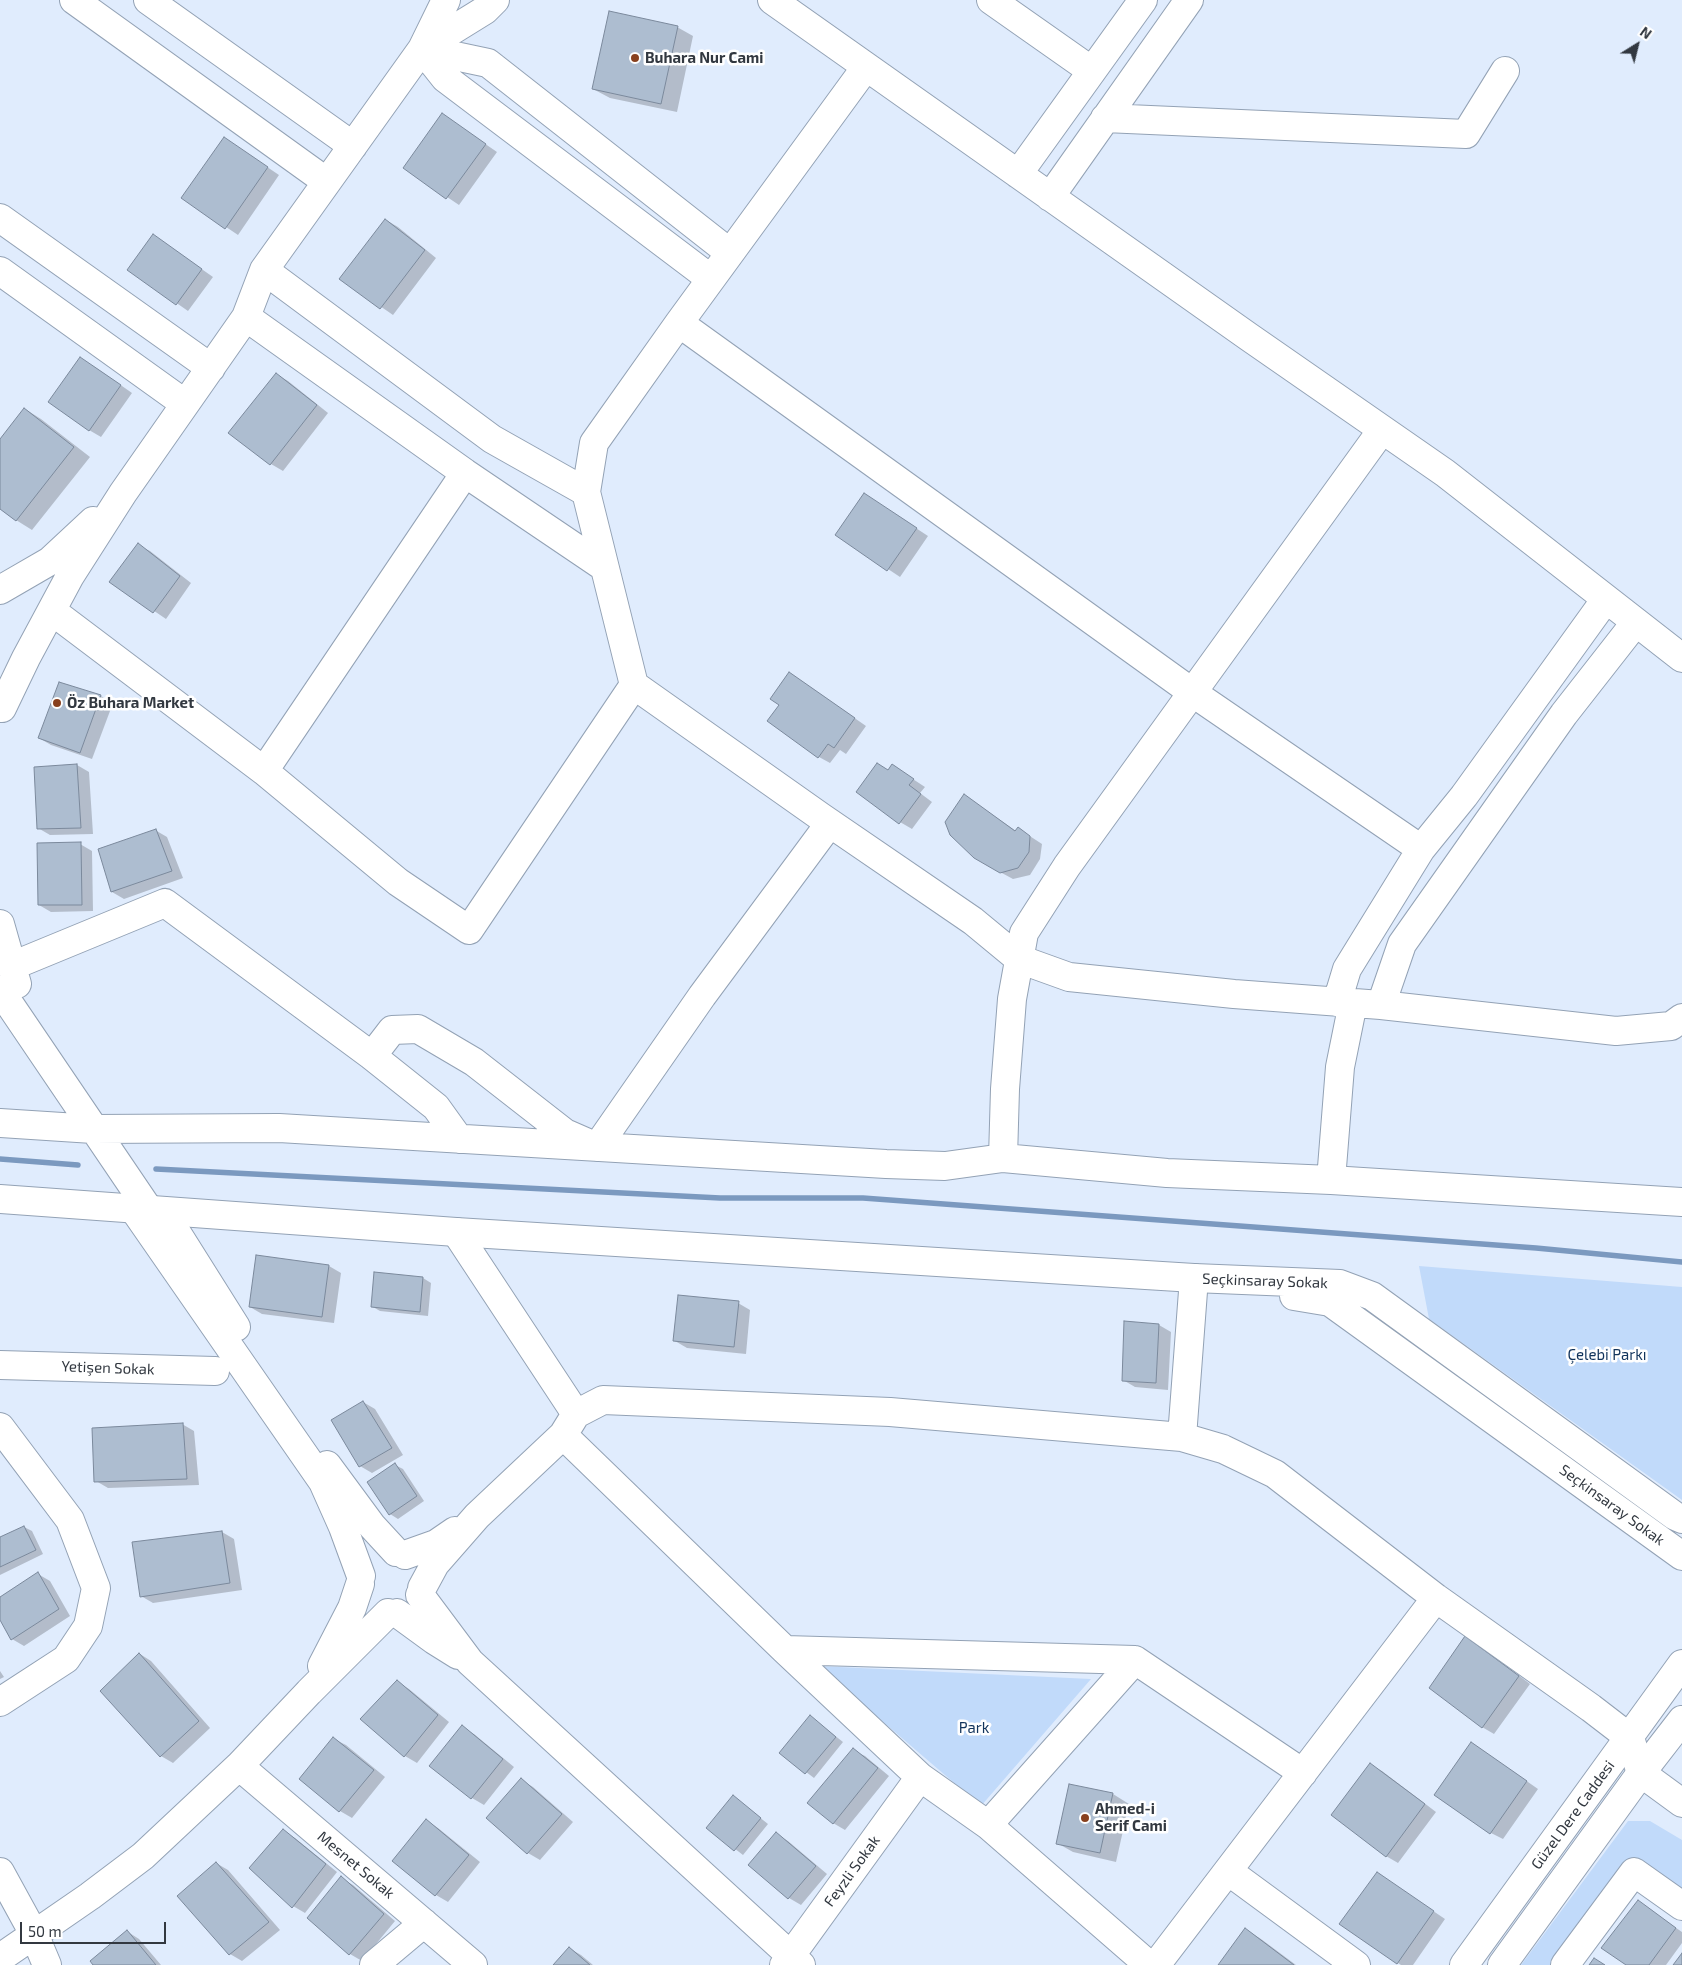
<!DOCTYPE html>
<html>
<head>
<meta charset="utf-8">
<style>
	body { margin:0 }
	#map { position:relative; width:1682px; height:1965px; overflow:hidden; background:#e0ecfd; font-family:"Exo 2",sans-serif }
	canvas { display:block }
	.north { position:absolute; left:1612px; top:20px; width:50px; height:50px; -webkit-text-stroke:4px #fff; paint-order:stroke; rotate:36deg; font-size:14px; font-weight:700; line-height:20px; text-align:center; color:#323840 }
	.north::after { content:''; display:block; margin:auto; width:18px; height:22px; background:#323840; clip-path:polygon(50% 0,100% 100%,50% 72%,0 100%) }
	.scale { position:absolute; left:20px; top:1922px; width:146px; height:22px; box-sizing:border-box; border:2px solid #323840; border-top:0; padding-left:6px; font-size:15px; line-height:18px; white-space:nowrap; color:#323840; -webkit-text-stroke:4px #fff; paint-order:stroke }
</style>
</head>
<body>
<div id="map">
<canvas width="1682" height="1965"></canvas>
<div class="north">N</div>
<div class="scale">50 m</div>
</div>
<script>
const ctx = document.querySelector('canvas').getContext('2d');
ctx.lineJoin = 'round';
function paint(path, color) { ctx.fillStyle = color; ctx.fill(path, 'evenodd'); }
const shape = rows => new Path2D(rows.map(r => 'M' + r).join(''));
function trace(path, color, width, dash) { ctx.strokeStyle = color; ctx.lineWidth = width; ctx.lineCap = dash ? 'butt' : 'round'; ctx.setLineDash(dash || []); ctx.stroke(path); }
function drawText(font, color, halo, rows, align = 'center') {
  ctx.font = font + ' "Exo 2",sans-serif'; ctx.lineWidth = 5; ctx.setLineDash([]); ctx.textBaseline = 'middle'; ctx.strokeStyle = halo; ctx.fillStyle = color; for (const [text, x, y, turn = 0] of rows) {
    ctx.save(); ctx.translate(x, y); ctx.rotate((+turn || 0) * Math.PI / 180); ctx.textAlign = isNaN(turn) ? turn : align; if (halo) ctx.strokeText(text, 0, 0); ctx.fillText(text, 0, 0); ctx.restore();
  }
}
const green = shape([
	[1419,1266,1682,1287,1682,1500,1429,1319],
	[818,1666,1091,1679,981,1806],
	[1628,1821,1650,1821,1682,1840,1682,1893,1636,1861,1560,1965,1521,1965]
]);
const shadow = shape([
	[677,27,693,36,677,112,610,98,593,89],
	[443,115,497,152,459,205,404,168],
	[224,138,279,175,238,235,183,198],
	[386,220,398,227,436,258,393,315,341,279],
	[153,235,213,277,188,311,129,270],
	[92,365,132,393,101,437,89,430],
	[276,374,288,381,328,413,283,471,271,464,230,433],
	[25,409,41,419,90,457,32,530,16,520,0,507,0,441],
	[864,494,928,536,900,577,837,535],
	[138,545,150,551,191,583,166,619,110,581],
	[790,673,866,726,846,754,840,750,830,763,819,757,780,705],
	[59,683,101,696,113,703,92,759,51,745,39,738],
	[77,765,89,772,93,834,50,835,38,828],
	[893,766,925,787,920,793,932,802,912,829,900,822,889,771],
	[964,795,1016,831,1019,829,1042,844,1040,859,1030,875,1013,879,1000,872],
	[155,830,167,837,183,878,124,899,112,892,99,850],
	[80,844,92,851,93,911,51,912,39,905],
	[329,1266,341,1273,334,1323,262,1314,250,1307],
	[376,1274,423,1278,431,1283,428,1316,380,1311,373,1307],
	[738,1303,750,1310,746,1354,687,1348,675,1341],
	[1125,1322,1159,1325,1171,1332,1168,1390,1135,1387,1123,1380],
	[363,1402,375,1409,403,1455,372,1473,360,1466],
	[182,1424,194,1431,199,1485,108,1488,96,1481],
	[395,1465,403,1469,424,1501,398,1519,390,1514],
	[24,1527,32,1531,43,1554,0,1575,0,1539],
	[222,1532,234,1539,242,1590,153,1603,141,1596],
	[38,1574,50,1581,70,1616,24,1646,12,1639,0,1618,0,1599],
	[1466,1637,1478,1644,1530,1684,1494,1734,1482,1727],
	[140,1654,151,1661,210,1728,173,1763,161,1756,102,1691],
	[0,1671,4,1677,0,1679],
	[397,1682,409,1689,449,1722,417,1763,405,1756,361,1719],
	[811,1717,843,1742,814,1778,781,1753],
	[462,1727,474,1734,514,1767,484,1805,472,1798,431,1766],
	[334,1739,346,1745,385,1777,352,1818,340,1811],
	[1472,1743,1538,1789,1503,1839,1491,1833],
	[853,1750,865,1756,889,1776,845,1830,833,1823],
	[1370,1765,1382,1771,1436,1812,1398,1863,1386,1856],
	[521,1780,533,1787,573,1822,540,1860,528,1853],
	[1070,1785,1113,1794,1129,1804,1116,1862,1073,1852,1057,1843],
	[734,1797,768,1824,743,1855,708,1828],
	[427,1821,438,1828,480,1862,448,1902,436,1895],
	[283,1831,295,1838,337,1872,305,1913,293,1906],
	[776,1834,788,1841,827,1874,801,1905,789,1898,750,1865],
	[216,1863,228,1870,280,1930,242,1961,230,1954],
	[1377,1873,1445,1919,1413,1965,1401,1965,1398,1963],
	[341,1878,353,1885,395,1921,362,1961,350,1954,309,1917],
	[1638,1902,1682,1932,1682,1943,1666,1965,1628,1965],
	[1245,1929,1261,1939,1296,1965,1219,1965],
	[128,1932,139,1939,161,1965,95,1965],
	[569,1948,581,1955,593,1965,555,1965]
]);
const stream = shape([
	[0,1159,78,1165],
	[156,1169,720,1198,863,1198,1536,1248,1682,1262]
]);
const building = shape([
	[609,11,678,26,661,104,592,89,609,11],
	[442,113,486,144,446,199,403,168,442,113],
	[224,137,268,167,225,229,181,198,224,137],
	[385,219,425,250,380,309,339,279,385,219],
	[153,234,202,269,176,305,127,270,153,234],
	[80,357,121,385,89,431,48,402,80,357],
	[276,373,317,405,270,465,228,433,276,373],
	[24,408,74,447,16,521,0,509,0,439,24,408],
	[864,493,917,528,887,571,835,535,864,493],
	[138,543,180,576,153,613,109,582,138,543],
	[789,672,855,718,834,748,828,744,818,758,767,721,779,705,770,699,789,672],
	[59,682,101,695,80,753,38,738,59,682],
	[877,763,888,770,892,764,914,779,909,785,921,794,899,824,856,792,877,763],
	[77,764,81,828,37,829,34,767,77,764],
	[964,794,1015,831,1018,827,1030,836,1029,852,1018,868,1000,873,974,858,950,835,945,822,964,794],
	[156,829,172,871,111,892,98,849,156,829],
	[81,842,82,905,38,905,37,843,81,842],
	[256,1255,329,1265,322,1317,249,1307,256,1255],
	[374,1272,423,1277,420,1312,371,1307,374,1272],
	[678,1295,739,1301,734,1347,673,1341,678,1295],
	[1124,1321,1159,1324,1156,1383,1122,1381,1124,1321],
	[363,1401,392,1448,359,1467,331,1420,363,1401],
	[183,1423,187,1479,94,1482,92,1428,183,1423],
	[395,1463,417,1496,389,1515,367,1482,395,1463],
	[24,1526,36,1550,0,1567,0,1537,24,1526],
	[222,1531,230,1583,140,1597,132,1542,222,1531],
	[38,1572,59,1609,11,1640,0,1620,0,1597,38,1572],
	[1465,1636,1519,1676,1482,1728,1429,1688,1465,1636],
	[139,1653,199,1721,160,1757,100,1691,139,1653],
	[397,1680,438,1715,404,1757,360,1719,397,1680],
	[810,1715,836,1737,805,1774,779,1753,810,1715],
	[462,1725,503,1759,471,1799,429,1766,462,1725],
	[333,1737,374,1770,339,1812,299,1779,333,1737],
	[1471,1742,1527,1781,1490,1834,1434,1795,1471,1742],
	[853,1748,878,1768,833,1824,807,1803,853,1748],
	[1370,1763,1425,1804,1386,1857,1331,1815,1370,1763],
	[521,1778,562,1814,527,1854,486,1818,521,1778],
	[1069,1784,1113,1793,1100,1853,1056,1844,1069,1784],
	[733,1795,761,1818,734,1851,706,1828,733,1795],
	[426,1819,469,1855,435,1896,392,1861,426,1819],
	[283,1829,326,1864,292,1908,249,1868,283,1829],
	[776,1832,816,1866,788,1899,748,1865,776,1832],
	[216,1862,269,1922,229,1955,177,1896,216,1862],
	[1377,1872,1434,1911,1397,1964,1339,1924,1377,1872],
	[341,1876,384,1914,349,1955,307,1918,341,1876],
	[1638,1900,1676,1928,1649,1965,1626,1965,1601,1948,1638,1900],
	[1245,1928,1294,1965,1218,1965,1245,1928],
	[127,1930,156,1965,93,1965,90,1961,127,1930],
	[569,1947,590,1965,553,1965,569,1947],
	[1682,1953,1682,1965,1673,1965,1682,1953],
	[1594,1958,1605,1965,1589,1965,1594,1958]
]);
const minor = shape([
	[74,0,327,182],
	[148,0,353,146],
	[772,0,1249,337,1445,473,1682,658],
	[991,0,1092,71],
	[422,49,488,63,730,253],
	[422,49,445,78,711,279],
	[422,49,485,10,495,0],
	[866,67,679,323,594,443,586,492,634,685,821,817,973,921,1019,959,1069,977,1234,994,1381,1005,1616,1031,1671,1026,1682,1018],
	[1105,118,1466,134,1505,71],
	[1018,174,1143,0],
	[1050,197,1189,0],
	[0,218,211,368],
	[264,270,492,439,586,492],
	[0,271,184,403],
	[246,317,465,473,604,567],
	[679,323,1196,695,1421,849],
	[0,590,50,561,93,521],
	[52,611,264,771,398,882,469,930,634,685],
	[2,708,26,658,70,576,123,493,246,317,264,270,422,49,446,0],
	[264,771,465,473],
	[0,924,17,984],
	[12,966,165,903,372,1056,436,1107,459,1139],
	[0,990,149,1210],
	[1337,1002,1347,969,1421,849,1464,796,1606,599],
	[1381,1005,1402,944,1564,714,1636,622],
	[372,1056,392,1030,418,1029,474,1062,565,1133,597,1147,702,996,830,823],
	[0,1123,93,1129,279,1128,886,1164,945,1166,1003,1158,1167,1173,1331,1180,1682,1202],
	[1003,1158,1005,1089,1012,999,1024,933,1067,866,1382,430],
	[1331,1180,1340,1067,1353,1003],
	[133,1208,323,1482,343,1527,361,1576],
	[163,1211,236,1327],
	[456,1232,576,1414],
	[0,1365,215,1371],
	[0,1427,70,1520,96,1588,88,1626,66,1659,0,1702],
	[563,1435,785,1650,920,1777,988,1825,1149,1965],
	[1182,1437,1194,1278],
	[327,1465,372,1526,396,1552],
	[405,1555,436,1544,455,1531],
	[422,1588,435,1564,477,1516,563,1435,576,1414,603,1400,890,1412,1182,1437,1223,1449,1275,1474,1436,1598,1591,1708,1630,1738,1641,1773,1682,1803],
	[420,1595,470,1662,801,1965],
	[397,1613,434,1640,458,1655],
	[785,1650,1135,1660,1303,1773],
	[322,1666,352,1608,360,1584],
	[239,1766,473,1965],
	[988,1825,1135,1660],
	[1228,1871,1356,1965],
	[0,1872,34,1934,47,1965],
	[0,1958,90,1896,143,1856,239,1766,309,1692,388,1613],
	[374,1965,424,1923],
	[784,1965,920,1777],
	[1156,1965,1436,1598],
	[1565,1965,1634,1872,1682,1906]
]);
const major = shape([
	[0,1199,456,1232,1194,1278,1340,1284,1372,1296,1675,1516,1682,1519],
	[1294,1296,1330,1302,1682,1556],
	[1464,1965,1682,1664],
	[1502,1965,1641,1773,1682,1720]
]);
const markers = [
	[635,58,5,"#88401e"],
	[57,703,5,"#88401e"],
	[1085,1818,5,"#88401e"]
];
const poiNames = [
	["Buhara Nur Cami",645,58],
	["Öz Buhara Market",67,703],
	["Ahmed-i",1095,1809],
	["Serif Cami",1095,1826]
];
const streetNames = [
	["Seçkinsaray Sokak",1265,1281,2],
	["Yetişen Sokak",108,1368,2],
	["Seçkinsaray Sokak",1612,1505,36],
	["Güzel Dere Caddesi",1573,1815,-54],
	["Mesnet Sokak",356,1865,40],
	["Feyzli Sokak",852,1871,-54]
];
const parkNames = [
	["Çelebi Parkı",1607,1355],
	["Park",974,1728]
];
paint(green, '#c1dafa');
paint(shadow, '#0003');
trace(stream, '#7b99bf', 5.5);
paint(building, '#adbdd0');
trace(building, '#7b899c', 1);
trace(minor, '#93a2b5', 30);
trace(major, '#93a2b5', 30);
trace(minor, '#fff', 28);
trace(major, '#fff', 28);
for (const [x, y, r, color] of markers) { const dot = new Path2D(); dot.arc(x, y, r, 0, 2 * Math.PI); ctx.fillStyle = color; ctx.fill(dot); trace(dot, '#fff', 2); }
drawText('bold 15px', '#323840', '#fff', poiNames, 'left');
drawText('15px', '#323840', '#fff', streetNames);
drawText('15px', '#12345c', '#fff', parkNames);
</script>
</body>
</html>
